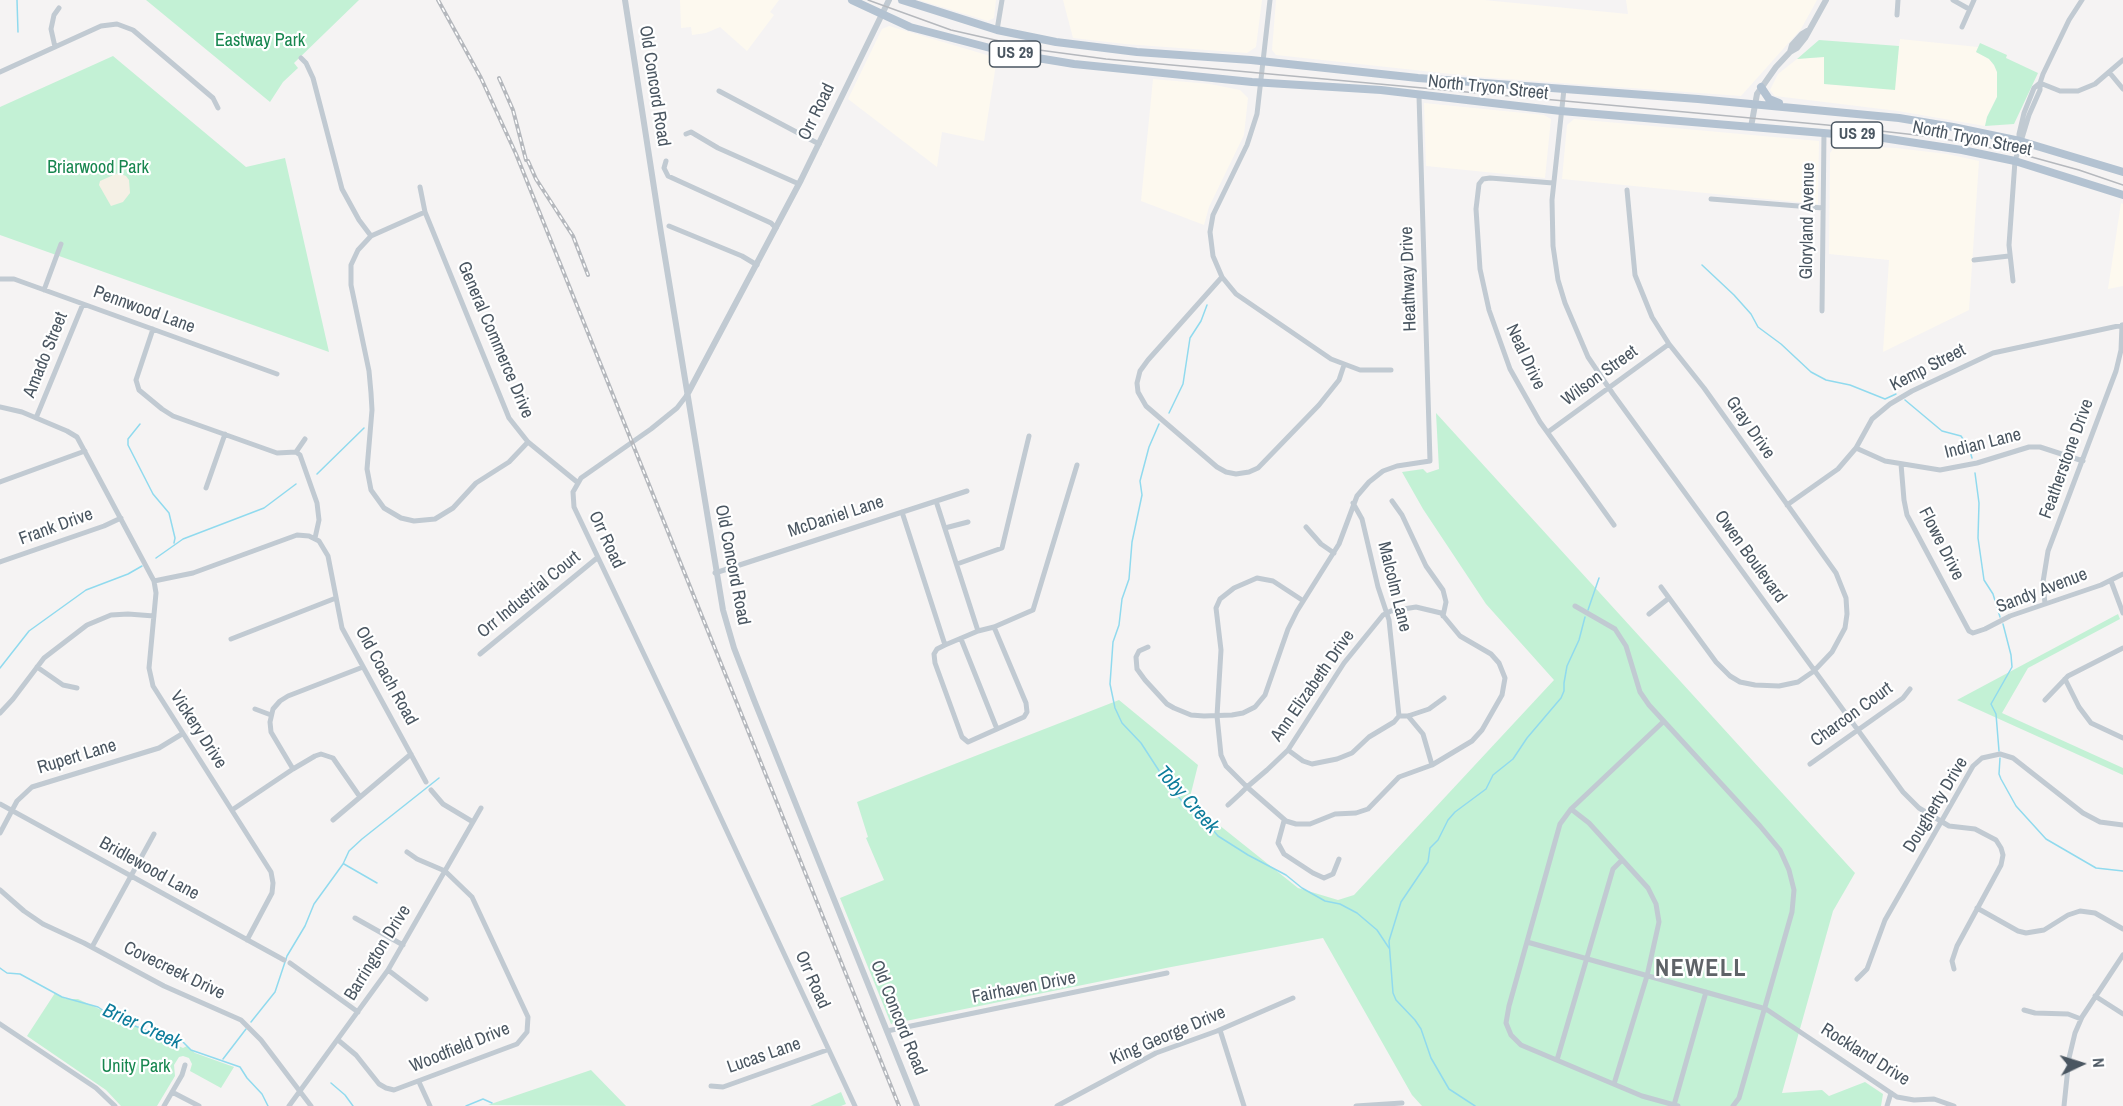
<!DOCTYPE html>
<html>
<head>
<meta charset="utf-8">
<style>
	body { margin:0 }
	#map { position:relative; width:2123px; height:1106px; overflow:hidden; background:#f5f3f3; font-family:"Archivo Narrow",sans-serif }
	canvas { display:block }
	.north { position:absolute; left:2051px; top:1034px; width:60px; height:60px; -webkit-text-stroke:4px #fff; paint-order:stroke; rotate:86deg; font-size:16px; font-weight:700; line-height:24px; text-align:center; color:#4a5661 }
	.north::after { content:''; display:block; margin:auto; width:21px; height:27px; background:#4a5661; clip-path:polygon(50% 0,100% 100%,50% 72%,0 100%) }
</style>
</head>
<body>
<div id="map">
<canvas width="2123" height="1106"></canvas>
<div class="north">N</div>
</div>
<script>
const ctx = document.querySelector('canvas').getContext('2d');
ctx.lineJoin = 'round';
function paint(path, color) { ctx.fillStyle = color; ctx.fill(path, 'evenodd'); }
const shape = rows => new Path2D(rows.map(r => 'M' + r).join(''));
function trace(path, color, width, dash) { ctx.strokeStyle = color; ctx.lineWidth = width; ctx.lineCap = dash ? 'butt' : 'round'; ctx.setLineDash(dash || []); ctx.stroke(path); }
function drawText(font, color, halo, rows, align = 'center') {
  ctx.font = font + ' "Archivo Narrow",sans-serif'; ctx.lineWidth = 4.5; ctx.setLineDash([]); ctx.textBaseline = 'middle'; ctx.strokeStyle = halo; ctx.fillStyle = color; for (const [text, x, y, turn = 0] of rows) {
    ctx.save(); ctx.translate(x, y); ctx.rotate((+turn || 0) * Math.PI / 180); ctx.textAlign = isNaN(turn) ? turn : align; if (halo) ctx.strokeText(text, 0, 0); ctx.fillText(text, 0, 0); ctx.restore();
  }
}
const commercial = shape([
	[680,0,779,0,770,12,774,15,747,51,720,27,706,33,692,35,691,27,681,28],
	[919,0,996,0,994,18,988,21],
	[1063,0,1262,0,1256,47,1247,53,1125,44,1073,38],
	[1276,0,1484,0,1628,14,1626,0,1817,0,1801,29,1741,96,1479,77,1276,55,1272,50],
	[889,26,997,58,984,141,942,132,937,167,848,99,882,29],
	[1900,39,1978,47,1976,52,1989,59,1994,65,1997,72,1997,97,1987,117,1985,126,1898,111,1775,96,1770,90,1778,74,1797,59,1824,57,1824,84,1894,89],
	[1153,79,1210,84,1240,90,1248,98,1244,135,1209,207,1204,225,1141,201],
	[1424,103,1544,115,1551,119,1545,178,1426,166],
	[1574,119,1819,141,1818,204,1562,179,1567,125],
	[1836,145,1896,148,1947,154,1979,161,1969,310,1883,352,1889,260,1829,254,1830,153],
	[2121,203,2123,204,2123,286,2108,289]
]);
const green = shape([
	[146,0,359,0,294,63,298,68,283,82,270,102],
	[1819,40,1899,46,1895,90,1824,84,1824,57,1797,59],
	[1980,43,2007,55,2006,58,2038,73,2014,124,1985,126,1987,117,1997,97,1997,72,1994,65,1989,59,1976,52],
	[113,56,246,167,285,158,329,352,0,235,0,107],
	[1436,413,1855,873,1833,911,1782,1093,1822,1090,1829,1096,1865,1082,1883,1094,1881,1106,1422,1106,1412,1095,1323,938,1166,968,891,1024,840,898,884,880,866,838,868,837,857,802,1119,700,1198,765,1189,801,1298,888,1338,900,1354,895,1554,680,1486,604,1423,509,1402,472,1423,469,1427,473,1439,469],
	[2118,614,2120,619,2028,668,2002,713,2123,768,2123,775,1957,700],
	[55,993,66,999,78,999,144,1030,161,1034,165,1040,183,1048,187,1046,195,1053,234,1067,221,1088,190,1071,192,1064,189,1058,183,1056,179,1057,174,1065,175,1076,157,1106,121,1106,106,1090,27,1036],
	[591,1070,626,1106,488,1105],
	[841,1092,846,1104,841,1106,810,1106]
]);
const sand = shape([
	[118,173,126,176,129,180,130,193,123,202,111,206,99,185,100,181]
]);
const stream = shape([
	[17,0,18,32],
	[1702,265,1734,295,1751,314,1758,327,1781,344,1811,372,1826,380,1850,385,1885,399,1896,394],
	[1905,400,1942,431,1961,436,1969,448,1972,458],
	[1169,413,1183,384,1190,338,1201,321,1207,305],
	[140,424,128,439,128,445,153,494,169,513,175,538,174,543],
	[1159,424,1149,447,1140,481,1142,495,1132,542,1129,579,1122,599,1119,625,1113,642,1110,684,1115,708,1122,723,1141,743,1167,783,1186,806,1202,817,1218,836,1248,855,1286,875,1302,888,1325,901,1340,904,1357,913,1377,930,1389,948],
	[1975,473,1979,503,1978,538,1984,580,1993,594,2000,617],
	[317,474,364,428],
	[156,558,183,539,264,508,296,484],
	[1588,610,1599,578],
	[0,668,29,631,86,590,128,574,142,566],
	[1999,751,1996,714,1991,704,2012,667,2011,655,2003,624],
	[2000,758,1999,774,2001,779,2016,806,2046,839,2096,868,2123,871],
	[344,864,377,883],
	[0,968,7,973,20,974,62,997,98,1007,116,1019,173,1040,180,1039,191,1050,240,1067,247,1078,262,1094,268,1106],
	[251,1022,275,992,287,956,305,926,314,904,343,864,349,851,362,839,439,778],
	[223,1059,246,1029],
	[331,1083,345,1095,353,1106],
	[466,1106,483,1099,492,1103],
	[1475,1106,1449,1089,1431,1058,1421,1029,1415,1020,1396,1000,1393,993,1389,941,1401,902,1428,862,1430,848,1438,840,1448,820,1455,812,1486,789,1493,775,1513,759,1527,738,1561,698,1564,691,1564,683,1567,666,1579,640,1585,617]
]);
const minor = shape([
	[1270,0,1257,114,1247,145,1213,215,1210,232,1213,256,1222,277,1236,294,1331,359,1360,370,1391,370],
	[1953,0,1969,9],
	[1897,15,1898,0],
	[1962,27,1974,0],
	[997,30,1002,0],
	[55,47,51,29,54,15,59,8],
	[301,58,306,63,313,78,342,189,359,220,371,236],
	[0,72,101,26,117,24,133,30,213,98,218,108],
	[2109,72,2123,89],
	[2040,83,2060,91,2078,91,2095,84,2123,60],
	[1564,89,1552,200,1553,246,1558,280,1565,303,1588,357,1613,394,1903,792,1919,808,1949,826,1975,829,1996,840,2001,848,2003,855,2001,865,1957,946,1952,961,1954,969],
	[719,91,819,144],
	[686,134,691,132,718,148,799,184],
	[2019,140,2019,134,2024,113,2034,88,2040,83],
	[666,161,664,168,668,176,771,223,776,228],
	[1553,183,1490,178,1483,179,1479,184,1476,209,1480,269,1489,310,1510,369,1540,422,1614,525],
	[420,187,425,212,509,418,528,442,577,482],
	[1627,190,1635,275,1652,317,1669,344,1704,388,1836,573,1846,598,1847,614,1845,628,1832,652,1814,671,1798,682,1779,686,1755,685,1740,682,1730,676,1716,662,1661,587],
	[1711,199,1823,208],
	[425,212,371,236,358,250,351,265,351,285,369,371,371,393,372,410,367,469,371,490,384,508,401,518,414,521,435,519,453,508,476,483,509,462,528,442],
	[669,226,742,256,757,265],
	[1974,260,2009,256],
	[1222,277,1148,360,1140,371,1137,383,1138,392,1146,406,1217,467,1226,472,1236,474,1249,472,1258,468,1319,405,1339,380,1344,365],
	[0,279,14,279,277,374],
	[2013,281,2009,245,2015,161,2029,115,2040,90,2040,83,2043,74,2069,20,2082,0],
	[44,290,61,244],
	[1822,311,1824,132],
	[153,329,136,380,139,390,162,409,173,416,277,453,296,452,305,439],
	[687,395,677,408,651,429,581,478,573,492,574,507,670,709,855,1106],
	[0,407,22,412,67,431,77,437,154,581,156,593,149,668,153,686,271,872,273,883,272,893,247,940],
	[36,418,83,304],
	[1548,432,1669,344],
	[1856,448,1885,461,1940,470,1977,463,2029,447,2040,447,2083,461],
	[296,452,300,455,317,503,319,520,315,538],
	[1901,464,1904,500,1907,515,1969,631,1973,633,1985,629,2010,616,2101,585,2123,574],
	[0,482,85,451],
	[206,488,225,434],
	[936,501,978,631],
	[1392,501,1402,515,1426,566,1443,590,1446,602,1443,616],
	[1353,503,1362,519,1378,587,1389,620,1399,716],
	[1787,505,1838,469,1856,448,1872,419,1890,404,1912,391,1993,353,2123,325],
	[902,512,945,645],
	[1306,527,1321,544,1334,553],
	[945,528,968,522],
	[0,562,104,526,121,518],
	[957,564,1002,548,1029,436],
	[715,573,967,491],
	[154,581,193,573,297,535,309,536,319,541,328,556,342,628,426,782],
	[2111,581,2123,613],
	[2045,604,2043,582,2048,551,2116,371,2121,350,2122,325],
	[1575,606,1615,629,1626,646,1640,692,1649,705,1760,826,1780,850,1789,870,1794,890,1792,912,1739,1098,1733,1106],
	[1649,614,1669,598],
	[994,627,1026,703,1027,712,1024,717,968,742,962,737,935,663,934,654,937,649,945,645,978,631,994,627,1033,610,1077,465],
	[231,639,336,598],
	[961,639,997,729],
	[1148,647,1139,651,1136,657,1137,669,1145,680,1167,704,1174,708,1191,715,1204,716,1232,715,1243,713,1255,707,1265,695,1288,629,1297,611,1339,544,1357,496,1369,482,1383,471,1397,466,1430,461,1419,96],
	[480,654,597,558],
	[37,667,63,685,77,688],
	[2065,679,2079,707,2091,723,2123,738],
	[2045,700,2068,676,2123,648],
	[255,709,271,715],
	[0,713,13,699,44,658,87,625,111,615,128,614,154,616],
	[1399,716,1408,716,1429,709,1444,698],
	[1408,716,1423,734,1432,765],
	[1663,722,1571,809,1560,824,1509,1006,1506,1023,1511,1035,1521,1045,1642,1096,1678,1106],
	[1288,750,1303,761,1312,764,1337,759,1352,753,1369,737,1394,722,1399,716],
	[1810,764,1903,698,1910,689],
	[293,769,271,732,270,722,273,709,280,701,288,696,363,667],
	[431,790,443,804,473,822],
	[0,804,284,960],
	[1228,805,1240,794,1247,787,1267,770,1288,750,1344,663,1383,615,1391,611,1416,607,1441,613,1460,636,1491,654,1499,663,1505,678,1502,695,1482,730,1472,741,1432,765,1399,777,1368,809,1356,813,1335,814,1310,824,1296,824,1286,821,1247,787,1226,766,1221,755,1217,716,1221,650,1216,608,1220,599,1234,588,1257,578,1273,581,1302,600],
	[1571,809,1589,823,1648,888,1656,904,1659,922,1647,976,1614,1084],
	[232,810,293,769,315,756,321,754,333,758,360,797],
	[333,820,411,754],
	[1284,821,1278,843,1284,854,1313,873,1324,878,1333,874,1339,859],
	[0,833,17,801,32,787,159,748,182,734],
	[0,890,24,911,43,924,84,943,164,986,241,1020,261,1040,311,1106],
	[1977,908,2018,931,2026,933,2044,930,2068,915,2080,911,2095,913,2123,929],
	[355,918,403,945],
	[1527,942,1766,1009,1897,1097,1914,1100,1934,1099,1954,1106],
	[92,947,154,834],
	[290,963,358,1012],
	[388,970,426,999],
	[1857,979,1867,969,1885,920,1973,766,1982,758,2000,754,2013,758,2083,813,2100,822,2123,825],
	[2095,996,2123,1014],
	[2024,1010,2035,1013,2068,1014,2081,1019],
	[0,1024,96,1088,115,1106],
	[1220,1030,1244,1106],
	[887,1031,1167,973],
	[338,1040,356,1055,379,1084,386,1088,394,1090,517,1044,527,1032,528,1017,472,897,445,871,417,859,407,852],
	[1557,1060,1613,869,1622,860],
	[419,1082,430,1106],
	[711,1086,723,1087,827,1050],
	[172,1092,199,1106],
	[1674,1105,1706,992],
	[164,1106,182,1075,185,1065],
	[289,1106,388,970,481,808],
	[1057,1106,1156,1053,1217,1031,1293,998],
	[1356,1106,1402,1103],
	[1887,1106,1891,1093],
	[2064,1106,2069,1058,2075,1033,2082,1017,2123,955]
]);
const tertiary = shape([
	[625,0,661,233,723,610,734,648,754,700,917,1106],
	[1807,31,1802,34,1792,45,1790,52,1797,48,1805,38,1826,0],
	[1751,127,1757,94,1776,67,1790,52],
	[687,395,801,180,889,0]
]);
const primary = shape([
	[852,0,910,27,1013,54,1074,64,1252,82,1381,90,1561,111,1883,138,1962,150,2015,161,2123,195],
	[902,0,997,30,1056,42,1137,52,1251,60,1418,78,1698,99,1899,118,1953,127,2020,141,2123,172],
	[1761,87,1769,99,1779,103]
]);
const tram = shape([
	[868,0,951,30,1039,50,1106,59,1827,125,1934,137,2017,153,2079,170,2123,185]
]);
const rail = shape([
	[438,0,481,78,516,154,899,1106],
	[499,78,513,110,526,160],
	[528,161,536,179,573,236,588,275]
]);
const shields = [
	[1015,54,51],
	[1857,135,51]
];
const shieldNames = [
	["US 29",1015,54],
	["US 29",1857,135]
];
const parkNames = [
	["Eastway Park",260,41],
	["Briarwood Park",98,168],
	["Unity Park",136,1067]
];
const streetNames = [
	["Old Concord Road",654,86,81],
	["North Tryon Street",1488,88,6],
	["Orr Road",817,112,-64],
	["North Tryon Street",1972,139,11],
	["Gloryland Avenue",1808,221,-89],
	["Heathway Drive",1409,279,-92],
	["Pennwood Lane",144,310,20],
	["General Commerce Drive",495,340,67],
	["Amado Street",46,355,-68],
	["Neal Drive",1525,357,65],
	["Kemp Street",1928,368,-27],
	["Wilson Street",1600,376,-36],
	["Gray Drive",1750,428,55],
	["Indian Lane",1983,444,-14],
	["Featherstone Drive",2067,459,-70],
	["McDaniel Lane",836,517,-18],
	["Frank Drive",56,527,-20],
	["Orr Road",606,540,65],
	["Flowe Drive",1941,544,63],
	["Owen Boulevard",1750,557,54],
	["Old Concord Road",732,565,79],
	["Malcolm Lane",1394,587,76],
	["Sandy Avenue",2042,591,-21],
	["Orr Industrial Court",529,595,-39],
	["Old Coach Road",386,676,61],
	["Ann Elizabeth Drive",1313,686,-55],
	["Charcon Court",1852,715,-36],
	["Vickery Drive",198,730,57],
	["Rupert Lane",77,757,-17],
	["Dougherty Drive",1936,805,-59],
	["Bridlewood Lane",149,869,29],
	["Barrington Drive",378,953,-58],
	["Covecreek Drive",174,971,26],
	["Orr Road",812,980,66],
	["Fairhaven Drive",1024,988,-11],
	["Old Concord Road",898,1018,68],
	["King George Drive",1168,1036,-23],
	["Woodfield Drive",460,1048,-22],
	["Rockland Drive",1865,1055,32],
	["Lucas Lane",764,1056,-19]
];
const waterNames = [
	["Toby Creek",1187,800,48],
	["Brier Creek",142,1027,24]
];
const districtNames = [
	["NEWELL",1701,970]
];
paint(commercial, '#fdf9ef');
paint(green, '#c3f1d5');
paint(sand, '#f5f0e5');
trace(stream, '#90daee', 1.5);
trace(minor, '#c1cad2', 5);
trace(tertiary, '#c1cad2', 6);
trace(primary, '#b3c2d1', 8);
trace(tram, '#b5b8bd', 1.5);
trace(rail, '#b5b8bd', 4);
trace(rail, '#fff', 1.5, [4.5]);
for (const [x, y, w] of shields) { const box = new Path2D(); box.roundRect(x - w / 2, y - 13, w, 26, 4.5); ctx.fillStyle = '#fff'; ctx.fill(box); trace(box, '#4a5661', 1.5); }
drawText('bold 16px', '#4a5661', null, shieldNames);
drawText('18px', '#17864f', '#fff', parkNames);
drawText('18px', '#4a5661', '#fff', streetNames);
drawText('italic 20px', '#0c7c9b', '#fff', waterNames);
ctx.letterSpacing = '1.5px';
drawText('bold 24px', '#5f6368', '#fff', districtNames);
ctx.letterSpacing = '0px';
</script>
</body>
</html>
